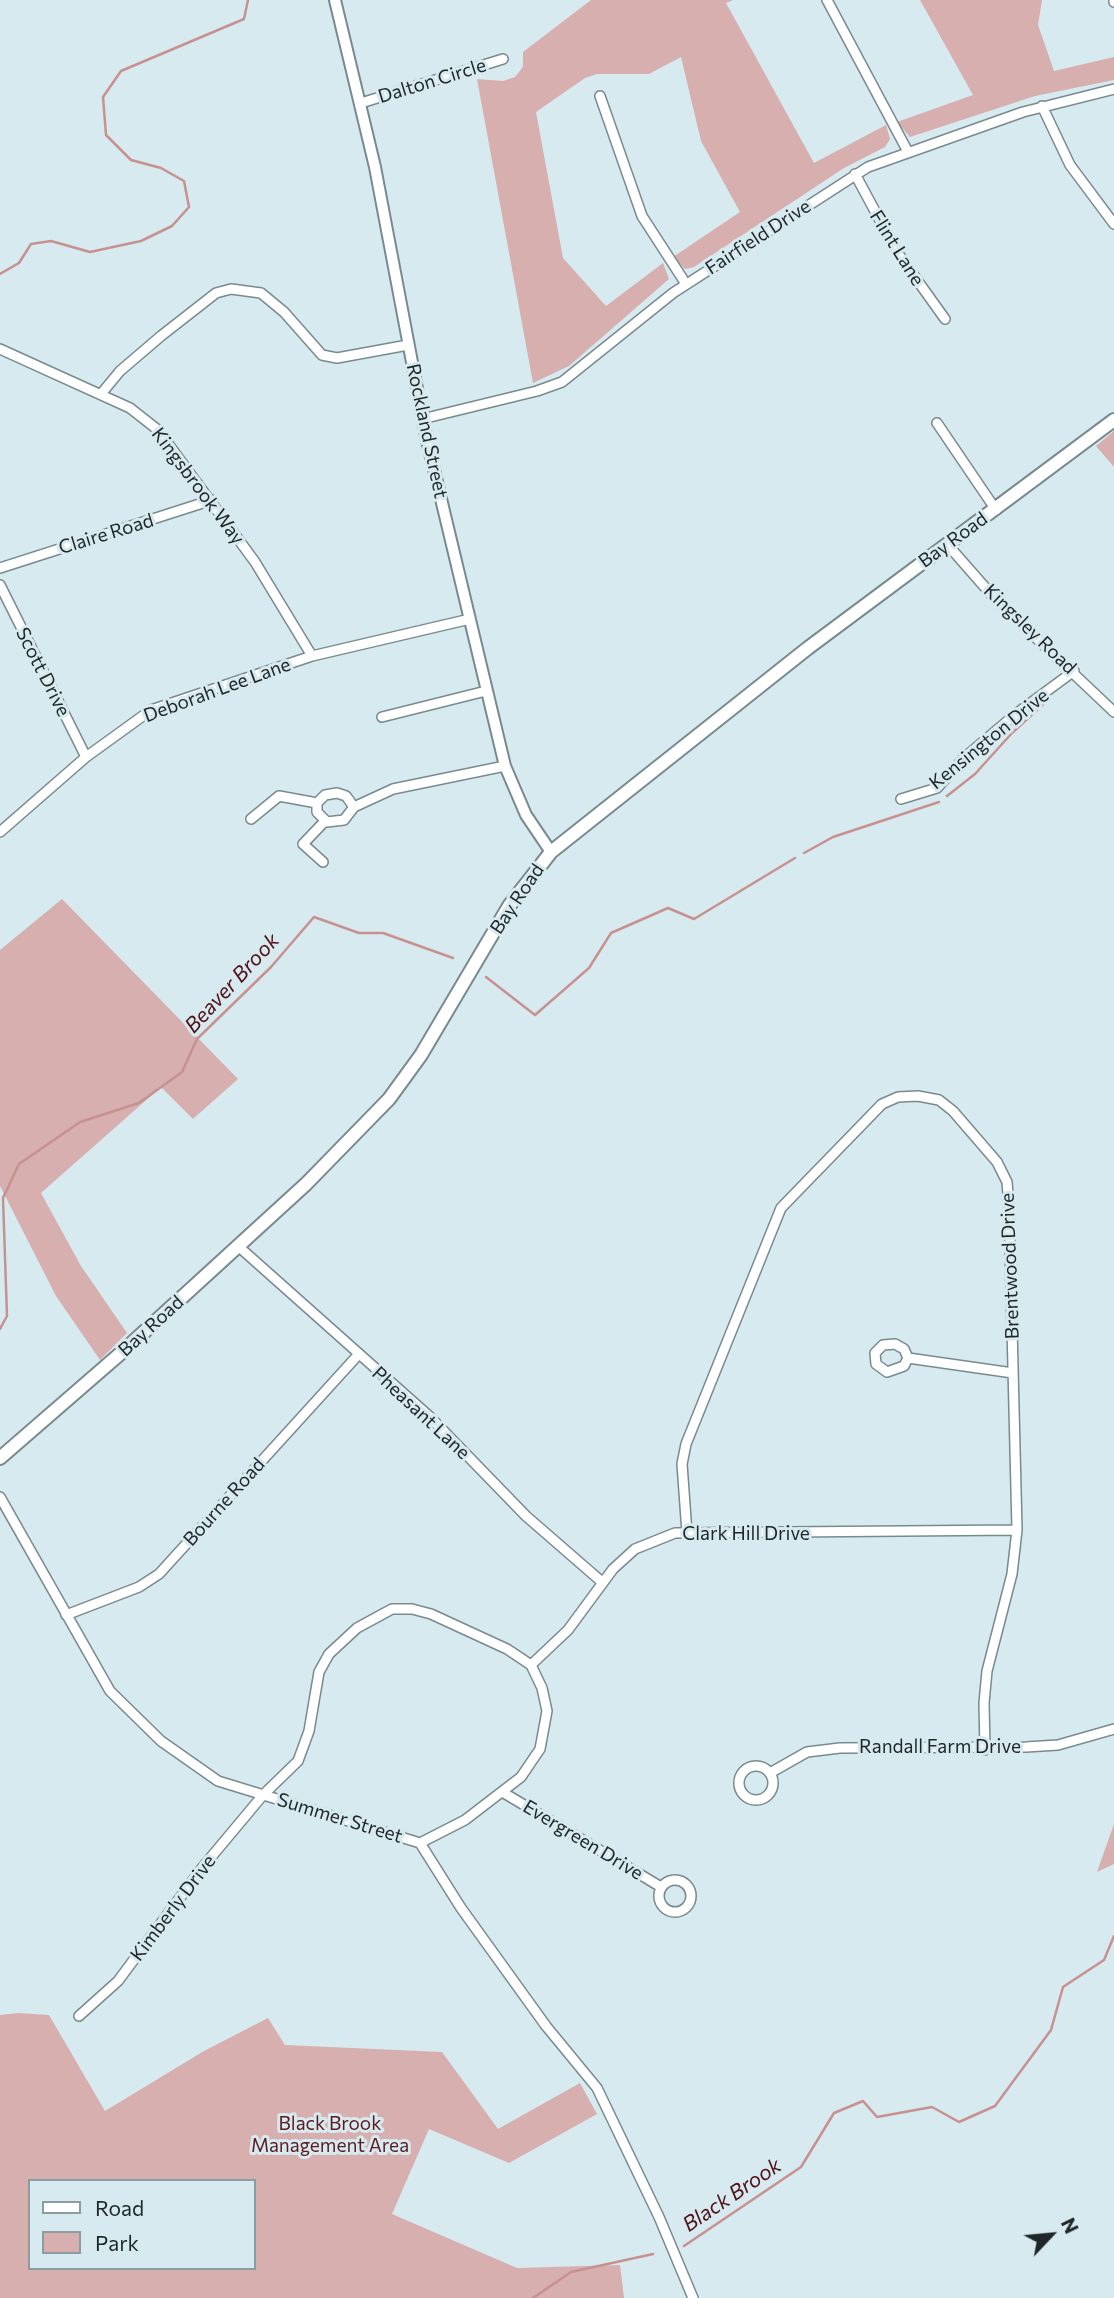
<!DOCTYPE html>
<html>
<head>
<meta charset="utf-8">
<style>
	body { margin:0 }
	#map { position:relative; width:1114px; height:2298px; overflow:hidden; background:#d7eaf0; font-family:Commissioner,sans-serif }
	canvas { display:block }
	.legend { position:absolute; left:28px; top:2179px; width:228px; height:91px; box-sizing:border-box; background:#d7eaf0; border:2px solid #8d9ca0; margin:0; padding:9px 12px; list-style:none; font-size:21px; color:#1f2628 }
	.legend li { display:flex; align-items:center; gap:14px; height:35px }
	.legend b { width:35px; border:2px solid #8d9ca0 }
	.north { position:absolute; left:1016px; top:2200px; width:70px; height:70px; -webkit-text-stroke:5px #d7eaf0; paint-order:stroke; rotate:64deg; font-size:19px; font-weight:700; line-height:28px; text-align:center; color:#1f2628 }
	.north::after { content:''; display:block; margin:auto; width:24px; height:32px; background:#1f2628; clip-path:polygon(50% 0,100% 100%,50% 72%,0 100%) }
</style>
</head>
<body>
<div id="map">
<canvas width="1114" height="2298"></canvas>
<ul class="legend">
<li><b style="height:9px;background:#fff"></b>Road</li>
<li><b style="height:19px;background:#d6afae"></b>Park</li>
</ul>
<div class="north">N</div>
</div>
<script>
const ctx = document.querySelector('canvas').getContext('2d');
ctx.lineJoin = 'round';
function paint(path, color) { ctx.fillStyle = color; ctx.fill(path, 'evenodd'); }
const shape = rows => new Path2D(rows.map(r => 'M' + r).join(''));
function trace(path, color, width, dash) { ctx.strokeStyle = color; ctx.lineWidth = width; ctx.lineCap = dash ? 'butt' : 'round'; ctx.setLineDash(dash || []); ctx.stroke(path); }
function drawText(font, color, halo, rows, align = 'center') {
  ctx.font = font + ' Commissioner,sans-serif'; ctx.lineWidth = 6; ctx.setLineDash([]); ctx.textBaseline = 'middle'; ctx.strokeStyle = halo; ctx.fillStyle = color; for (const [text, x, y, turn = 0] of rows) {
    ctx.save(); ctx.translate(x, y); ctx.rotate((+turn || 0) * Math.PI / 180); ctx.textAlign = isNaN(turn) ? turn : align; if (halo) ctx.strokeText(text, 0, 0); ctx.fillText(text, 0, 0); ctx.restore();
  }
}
const green = shape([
	[591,0,733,0,726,3,814,163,886,125,890,139,885,147,844,168,694,267,685,269,673,257,740,212,701,141,681,57,649,74,597,74,585,78,536,112,563,258,606,306,663,263,669,279,569,366,533,383,477,79,503,81,515,77,523,67,523,52],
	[920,0,1042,0,1038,25,1054,71,1114,57,1114,80,1035,96,910,137,897,122,973,95],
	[1114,431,1114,467,1096,446],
	[62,899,238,1079,193,1119,161,1087,41,1193,81,1266,127,1333,100,1360,56,1296,0,1186,0,950],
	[1114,1824,1114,1864,1097,1872],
	[18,2013,49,2015,105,2111,204,2051,268,2018,285,2045,442,2052,498,2129,580,2083,597,2114,509,2163,429,2129,392,2214,517,2268,620,2265,624,2298,0,2298,0,2015],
	[30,2181,254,2181,254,2268,30,2268]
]);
const stream = shape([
	[0,274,19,263,31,244,51,241,90,252,141,241,172,226,189,207,184,181,161,168,131,160,106,135,103,97,121,71,244,19,248,0],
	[947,796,975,774,1012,733,1049,699],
	[804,853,833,837,939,802],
	[486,977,535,1015,589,968,611,933,668,908,694,919,795,858],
	[0,1329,7,1316,3,1198,19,1164,80,1122,139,1103,182,1072,197,1039,271,967,314,917,359,933,383,933,453,958],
	[684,2246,801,2167,834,2113,863,2101,877,2117,932,2107,959,2122,995,2106,1051,2030,1063,1987,1104,1960,1114,1936],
	[533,2298,571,2272,653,2254]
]);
const minor = shape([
	[827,0,907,150],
	[1114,0,1114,2],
	[600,96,642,216,686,284],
	[361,103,503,59],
	[1042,106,1070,165,1114,224],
	[855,174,897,252,945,319],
	[0,349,130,408,158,430,255,562,312,656],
	[101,394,120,371,161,336,216,293,231,289,261,293,284,312,322,355,337,358,408,345],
	[422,419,537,391,562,382,673,293,868,167,1023,112,1114,89],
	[937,423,996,510],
	[947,544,997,601,1114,712],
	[0,568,212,500],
	[0,585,86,757],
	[382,717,486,691],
	[337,793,346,796,354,807,344,820,327,822,317,812,317,803,325,795,337,793],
	[901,799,937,788,964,758,1017,713,1074,671],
	[354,807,393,789,505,766],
	[251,819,279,796,317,803],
	[0,832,86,757,151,710,312,656,470,619],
	[323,862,303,844,325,821],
	[238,1246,429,1416,526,1516,602,1582],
	[908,1358,904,1349,895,1344,883,1345,875,1353,876,1364,887,1372,904,1366,908,1358,1013,1373],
	[0,1497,110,1691,161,1741,218,1781,420,1843,461,1908,546,2026,597,2088,659,2217,693,2298],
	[687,1533,682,1464,686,1444,781,1208,882,1104,898,1097,918,1096,939,1100,953,1111,997,1162,1007,1182,1009,1206,1017,1530,1012,1574,987,1671,984,1703,985,1750],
	[66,1615,139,1587,159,1574,358,1355],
	[531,1665,568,1630,613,1569,635,1549,675,1533,1017,1530],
	'739 1783a17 17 0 1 1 34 0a17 17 0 1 1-34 0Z',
	[770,1773,807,1752,840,1748,1026,1747,1058,1745,1114,1729],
	[504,1793,661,1887],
	'659 1896a16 16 0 1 1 32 0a16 16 0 1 1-32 0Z',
	[79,2016,118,1981,202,1868,263,1795,298,1761,309,1731,319,1672,329,1654,357,1628,392,1609,412,1609,431,1614,507,1649,531,1665,542,1688,547,1711,540,1749,521,1777,465,1820,420,1843]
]);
const tertiary = shape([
	[335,0,375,167,426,436,505,766,526,815,551,852]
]);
const secondary = shape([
	[0,1458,121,1353,306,1184,389,1099,421,1055,509,906,551,852,808,648,1114,420]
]);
const streetNames = [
	["Dalton Circle",432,81,-17],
	["Fairfield Drive",758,237,-33],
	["Flint Lane",897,248,58],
	["Rockland Street",427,431,78],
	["Kingsbrook Way",198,486,53],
	["Claire Road",106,534,-17],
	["Bay Road",953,540,-36],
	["Kingsley Road",1030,629,44],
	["Scott Drive",43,672,63],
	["Deborah Lee Lane",217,690,-20],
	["Kensington Drive",989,739,-39],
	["Bay Road",517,899,-56],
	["Brentwood Drive",1010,1266,-92],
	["Bay Road",151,1326,-42],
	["Pheasant Lane",421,1413,43],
	["Bourne Road",224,1502,-48],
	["Clark Hill Drive",746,1534],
	["Randall Farm Drive",940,1747],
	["Summer Street",340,1818,17],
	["Evergreen Drive",583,1840,31],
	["Kimberly Drive",173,1908,-53]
];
const parkNames = [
	["Black Brook",330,2124],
	["Management Area",330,2146]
];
const waterNames = [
	["Beaver Brook",232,983,-47],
	["Black Brook",732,2195,-34]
];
paint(green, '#d6afae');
trace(stream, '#c79190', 2.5);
trace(minor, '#798a8f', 12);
trace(tertiary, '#798a8f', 14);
trace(secondary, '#798a8f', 16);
trace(minor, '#fff', 9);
trace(tertiary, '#fff', 10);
trace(secondary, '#fff', 12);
drawText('19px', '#1f2628', '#d7eaf0', streetNames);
drawText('19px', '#5c1b20', '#d7eaf0', parkNames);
drawText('italic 21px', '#511017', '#d7eaf0', waterNames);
</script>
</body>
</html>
